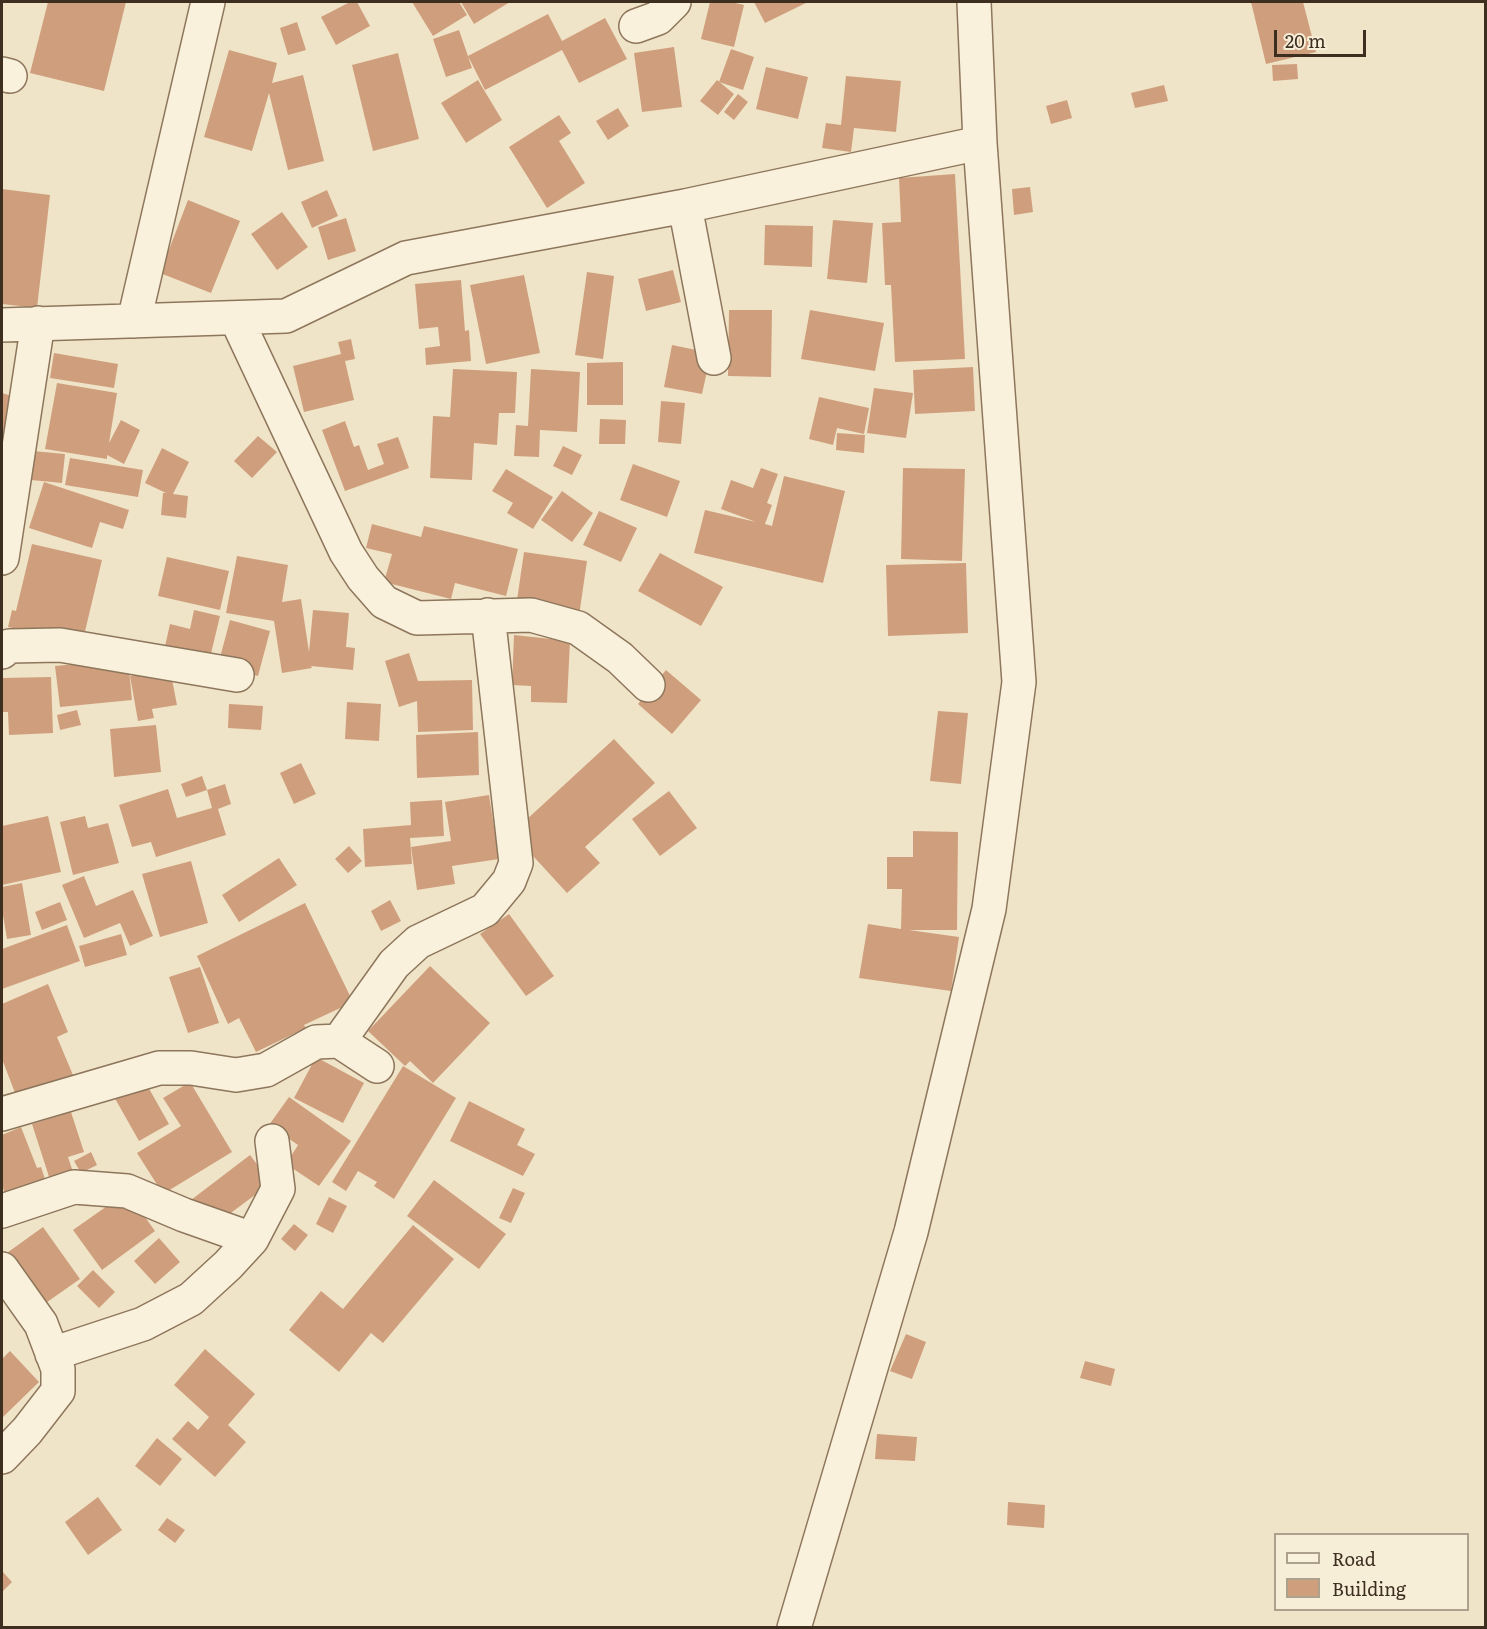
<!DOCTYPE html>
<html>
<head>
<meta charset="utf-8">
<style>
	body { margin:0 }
	#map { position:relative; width:1487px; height:1629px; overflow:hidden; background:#f0e4c8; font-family:Literata,serif }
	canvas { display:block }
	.frame { position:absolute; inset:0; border:3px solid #3d2e20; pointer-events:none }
	.legend { position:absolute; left:1274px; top:1533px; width:195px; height:78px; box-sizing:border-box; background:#f7eed8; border:2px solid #ada18e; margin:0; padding:8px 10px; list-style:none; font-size:18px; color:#3d2e20 }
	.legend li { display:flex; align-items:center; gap:12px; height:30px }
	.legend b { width:30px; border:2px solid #ada18e }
	.scale { position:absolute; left:1274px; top:30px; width:92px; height:27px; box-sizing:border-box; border:3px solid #3d2e20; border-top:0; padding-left:8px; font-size:18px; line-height:21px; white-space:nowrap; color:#3d2e20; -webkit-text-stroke:4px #f7eed8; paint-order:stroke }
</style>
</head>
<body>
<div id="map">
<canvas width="1487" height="1629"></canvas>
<div class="frame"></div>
<ul class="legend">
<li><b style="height:8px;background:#faf1dc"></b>Road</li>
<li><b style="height:16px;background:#cf9f7d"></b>Building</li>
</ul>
<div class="scale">20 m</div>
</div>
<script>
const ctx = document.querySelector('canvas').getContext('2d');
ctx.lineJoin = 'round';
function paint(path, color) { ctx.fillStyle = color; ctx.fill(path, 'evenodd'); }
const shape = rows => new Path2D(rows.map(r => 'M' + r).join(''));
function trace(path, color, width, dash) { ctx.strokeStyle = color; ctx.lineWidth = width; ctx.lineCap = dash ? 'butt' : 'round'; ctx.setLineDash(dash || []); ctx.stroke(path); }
const building = shape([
	[48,2,126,2,104,91,30,73],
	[350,2,357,2,370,26,336,45,321,17],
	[412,2,459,2,467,15,433,36],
	[461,2,510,2,474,24],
	[710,2,731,2,744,5,734,47,701,39],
	[754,2,808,2,765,23],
	[1251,2,1303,2,1316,52,1266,64],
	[548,14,562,41,605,18,627,59,579,83,562,50,485,90,468,56,472,68,446,77,433,39,459,30,468,56],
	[297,22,306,50,288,55,280,28],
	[674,47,682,107,642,112,634,53],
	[731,49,754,57,743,90,719,82],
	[229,50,277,63,272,83,303,75,324,161,288,170,269,93,252,151,204,137],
	[398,53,419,139,373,151,352,65],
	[1297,64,1298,79,1273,81,1272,65],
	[766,67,808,77,798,119,756,109],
	[846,76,901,81,896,132,854,128,851,152,822,148,826,123,841,125],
	[478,80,502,120,466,143,441,103],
	[717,80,734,94,718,115,700,101],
	[1164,85,1168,101,1135,108,1131,93],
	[738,94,748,102,734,120,724,112],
	[1067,100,1072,118,1051,124,1046,106],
	[618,108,629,126,608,140,596,121],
	[559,115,571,133,559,141,585,183,547,208,509,147],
	[955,174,965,359,895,362,891,285,885,285,882,223,901,222,899,178],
	[1030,187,1033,212,1014,215,1012,189],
	[2,189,50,195,37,308,2,304],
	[327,190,338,216,312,228,301,202],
	[188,200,240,221,211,293,160,273],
	[282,212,308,247,277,270,251,234],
	[346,218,356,251,328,260,318,227],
	[833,220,873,223,867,283,827,279],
	[765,225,813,226,812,267,764,265],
	[673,270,681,302,646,311,638,279],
	[587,272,614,276,603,359,575,355],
	[524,275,540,353,486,364,470,285],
	[461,280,465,331,469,330,471,361,426,365,425,348,440,346,438,327,419,329,415,284],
	[729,310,772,310,771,377,728,376],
	[810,310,884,323,875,371,801,359],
	[351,339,355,359,345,361,354,400,304,412,293,366,341,354,338,342],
	[672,345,711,353,702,394,664,387],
	[54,353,118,364,114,388,50,378],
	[623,362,623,405,587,405,587,363],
	[973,367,975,411,915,414,913,370],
	[453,369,517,372,515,413,499,413,497,445,474,443,472,480,430,478,433,416,450,417],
	[531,369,580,372,577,432,540,430,539,457,514,456,516,425,528,426],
	[57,383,117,393,109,443,121,420,140,430,124,464,107,455,107,459,45,449],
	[874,388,913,393,906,438,867,433],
	[2,393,25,400,2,469],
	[819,397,869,408,864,434,837,428,833,445,809,439],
	[661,401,685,403,681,444,658,442],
	[600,419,626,420,625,444,599,444],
	[345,421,354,447,359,445,368,470,384,464,377,444,398,437,409,468,345,491,322,430],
	[837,433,865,435,864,453,836,450],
	[258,436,277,452,252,478,234,461],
	[563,446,582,455,572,475,553,466],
	[162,448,189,462,173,494,188,496,186,518,161,515,163,493,166,493,145,483],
	[33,451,65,454,62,483,31,480],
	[70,458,143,470,138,497,65,485],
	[633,464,680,481,667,517,620,500],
	[761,468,778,474,767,503,772,505,765,524,772,526,784,476,845,491,823,583,694,553,705,510,756,522,721,509,731,480,753,488],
	[903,468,965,469,962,561,901,559],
	[506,469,553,497,533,529,507,513,513,503,492,491],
	[44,482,129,510,123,529,100,522,92,548,29,528],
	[562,491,593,513,572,542,541,520],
	[599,511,637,528,621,562,583,545],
	[372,524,421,537,424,526,518,549,506,596,455,583,451,599,384,582,392,554,366,548],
	[32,544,102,560,82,644,8,627,12,610,16,611],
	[524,552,587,561,579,616,516,607],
	[660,553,723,587,701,626,638,591],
	[237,556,288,565,282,602,301,599,309,652,313,610,349,613,346,647,355,648,353,670,311,666,312,668,282,673,274,621,226,613],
	[167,557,229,571,220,610,158,596],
	[966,563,968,633,888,636,886,565],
	[194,610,220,616,209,662,164,651,170,624,190,629],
	[230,620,270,631,258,676,218,665],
	[514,635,570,641,567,703,531,702,531,686,512,685],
	[409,653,418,681,472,680,473,730,418,732,417,701,399,707,385,661],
	[128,659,132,700,60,707,55,666],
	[170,669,177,705,152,709,154,718,138,721,130,676],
	[666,670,701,700,672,734,638,704],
	[51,677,53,733,9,735,8,712,2,712,2,678],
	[347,702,381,704,379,741,345,739],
	[229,704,263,706,261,730,228,728],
	[77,710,81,725,60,730,57,715],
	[938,711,968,713,961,784,930,781],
	[156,725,161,772,114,777,110,729],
	[478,732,479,775,417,778,416,735],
	[614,739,655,783,585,847,600,863,567,893,512,833],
	[301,763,316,794,294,804,280,773],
	[202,776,207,790,186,797,181,784],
	[225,784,231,804,218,809,226,835,156,857,151,842,132,847,119,805,168,789,177,818,212,808,207,790],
	[669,791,697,828,660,856,632,819],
	[489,795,499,859,452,866,455,884,417,890,411,847,451,841,445,802],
	[442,800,444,836,410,838,412,864,365,867,363,829,411,825,410,802],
	[48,816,61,872,2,885,2,826],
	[85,816,88,828,108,823,119,863,73,875,60,822],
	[913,831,958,832,957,930,909,930,959,937,951,991,859,978,868,924,901,929,902,889,887,889,887,857,913,857],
	[349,846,362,861,348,873,335,859],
	[279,858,297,885,239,922,222,895],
	[191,861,208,923,160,937,142,874],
	[84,876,96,906,133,890,153,936,130,946,120,923,84,938,62,885],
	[22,883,31,935,7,939,2,909,2,887],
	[390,900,401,921,381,931,371,911],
	[60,902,67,920,42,930,35,912],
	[305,903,353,1002,304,1025,306,1028,256,1052,239,1018,228,1024,197,956],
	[509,914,554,976,526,996,480,934],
	[67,925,80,961,2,989,2,949],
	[121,934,127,955,85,967,79,946],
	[430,966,490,1023,433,1083,410,1061,405,1066,368,1031],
	[200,967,219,1023,188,1033,169,977],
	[48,984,68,1032,57,1037,73,1075,17,1098,2,1059,2,1004],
	[316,1057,364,1083,343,1123,294,1098],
	[403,1066,456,1098,394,1199,374,1186,377,1182,358,1171,346,1191,332,1182],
	[143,1078,169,1124,139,1141,113,1095],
	[190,1082,232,1152,163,1194,137,1153,181,1126,163,1098],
	[289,1097,351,1141,319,1186,286,1164,298,1145,269,1125],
	[469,1101,525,1129,517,1145,535,1154,523,1176,450,1141],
	[71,1112,84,1152,68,1157,75,1178,52,1186,32,1124],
	[21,1127,37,1168,41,1167,45,1179,5,1194,2,1185,2,1135],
	[91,1152,97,1165,81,1173,74,1161],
	[250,1155,271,1183,212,1227,191,1200],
	[434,1180,506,1234,479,1269,407,1216],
	[513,1188,525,1193,511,1223,499,1218],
	[127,1192,155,1231,102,1270,73,1230],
	[329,1197,347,1206,333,1233,316,1224],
	[294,1224,308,1235,295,1251,281,1239],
	[413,1225,454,1259,383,1343,371,1333,339,1372,289,1330,321,1291,343,1309],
	[43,1227,80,1279,40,1307,4,1255],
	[159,1238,180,1262,155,1284,134,1261],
	[93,1270,115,1292,99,1308,77,1286],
	[906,1334,926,1342,912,1379,890,1371],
	[205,1349,255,1394,228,1425,246,1442,215,1477,172,1439,188,1421,198,1430,209,1417,174,1385],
	[10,1351,39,1382,2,1418,2,1359],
	[1085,1361,1115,1369,1111,1386,1080,1378],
	[877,1434,917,1437,915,1461,875,1459],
	[157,1438,182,1459,160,1486,135,1466],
	[98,1497,122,1530,88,1555,65,1522],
	[1008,1502,1045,1505,1044,1528,1007,1525],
	[167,1518,185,1530,175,1543,158,1530],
	[2,1571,12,1582,2,1592]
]);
const minor = shape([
	[636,26,658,18,674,2],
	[2,74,10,76],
	[685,206,714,358],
	[236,318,346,552,363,578,384,602,417,618,531,615,578,628,620,658,648,685],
	[134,321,208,2],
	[2,325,286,316,406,258,685,206,980,143],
	[2,558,38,323],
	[2,652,9,646,60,645,237,675],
	[339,1041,394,964,418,942,485,910,509,881,516,863,488,615],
	[2,1114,159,1068,191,1068,236,1075,266,1070,316,1042,339,1041,377,1066],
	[2,1211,74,1187,127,1191,184,1215,252,1239],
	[2,1269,41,1324,58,1369,58,1391,27,1431,2,1457],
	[52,1354,143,1324,191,1299,228,1265,252,1239,278,1189,272,1141],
	[794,1628,911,1232,989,909,1019,682,980,143,974,2]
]);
paint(building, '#cf9f7d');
trace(minor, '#8d765c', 36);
trace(minor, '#faf1dc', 33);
</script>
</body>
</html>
